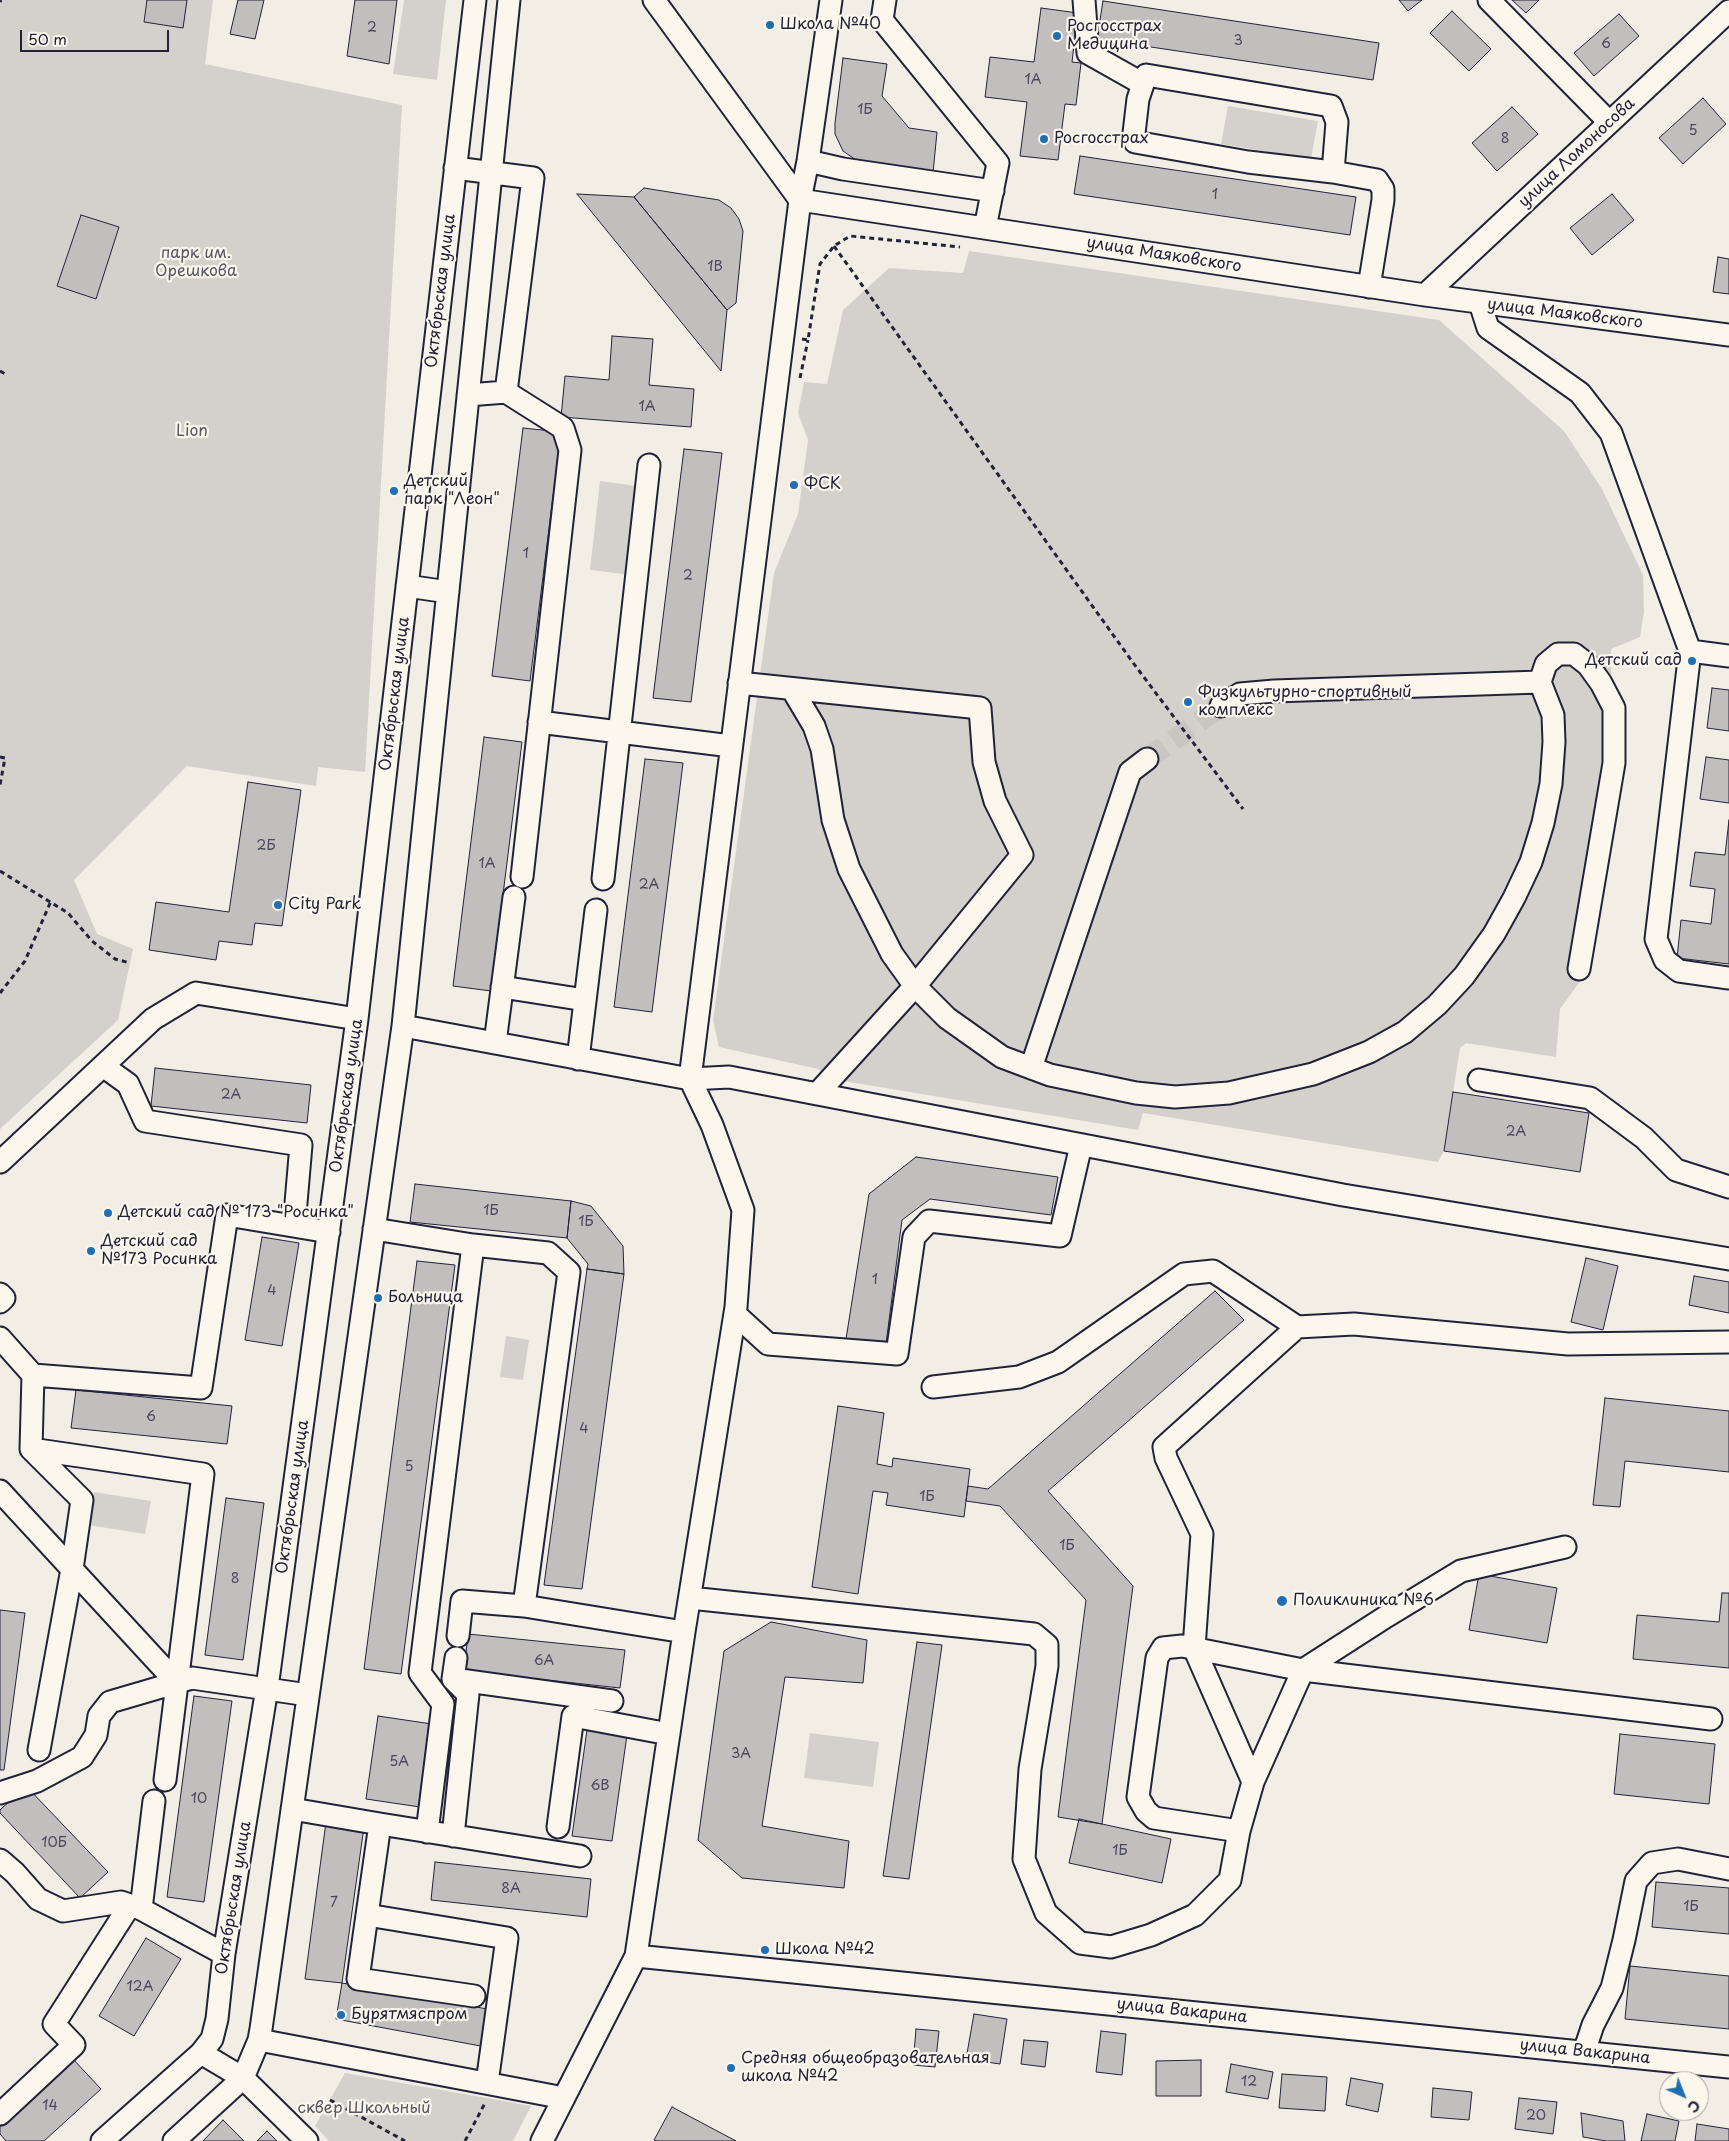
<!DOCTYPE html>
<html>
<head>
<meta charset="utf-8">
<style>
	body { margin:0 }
	#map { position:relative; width:1729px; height:2141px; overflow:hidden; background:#f2eee5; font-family:"Playpen Sans",sans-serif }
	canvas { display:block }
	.north { position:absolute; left:1659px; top:2071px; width:50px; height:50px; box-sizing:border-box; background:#fbf7ec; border:1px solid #a4a2a5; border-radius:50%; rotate:136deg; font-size:14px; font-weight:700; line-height:20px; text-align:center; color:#22223b }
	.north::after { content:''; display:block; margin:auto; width:18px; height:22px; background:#1f6fb2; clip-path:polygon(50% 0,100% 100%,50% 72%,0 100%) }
	.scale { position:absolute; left:20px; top:30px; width:149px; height:22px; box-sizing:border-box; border:2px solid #22223b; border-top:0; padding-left:6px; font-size:15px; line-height:18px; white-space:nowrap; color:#22223b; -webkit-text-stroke:4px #fbf7ec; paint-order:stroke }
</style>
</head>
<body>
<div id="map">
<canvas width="1729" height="2141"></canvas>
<div class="north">С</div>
<div class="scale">50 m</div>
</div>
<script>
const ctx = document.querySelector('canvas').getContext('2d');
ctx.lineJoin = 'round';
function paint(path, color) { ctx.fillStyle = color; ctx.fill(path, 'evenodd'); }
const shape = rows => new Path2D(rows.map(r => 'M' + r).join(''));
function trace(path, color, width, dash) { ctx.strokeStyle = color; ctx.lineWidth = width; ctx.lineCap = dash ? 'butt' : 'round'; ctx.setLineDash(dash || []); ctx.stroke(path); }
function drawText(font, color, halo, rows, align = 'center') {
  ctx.font = font + ' "Playpen Sans",sans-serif'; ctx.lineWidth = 4.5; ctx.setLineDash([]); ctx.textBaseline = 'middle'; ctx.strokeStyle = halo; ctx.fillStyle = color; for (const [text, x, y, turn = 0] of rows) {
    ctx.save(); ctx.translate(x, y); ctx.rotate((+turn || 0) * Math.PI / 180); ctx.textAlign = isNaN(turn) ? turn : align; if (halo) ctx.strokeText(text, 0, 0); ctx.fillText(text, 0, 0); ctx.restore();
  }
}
const green = shape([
	[0,0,213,0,205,64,402,105,365,772,318,767,316,786,187,766,74,880,97,934,133,949,118,1020,0,1129],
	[404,0,446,0,437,80,393,74],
	[1228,106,1318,121,1311,159,1221,144],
	[969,251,1439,320,1564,431,1602,489,1643,575,1644,612,1640,637,1611,649,1611,679,1620,765,1581,980,1560,1009,1556,1057,1466,1043,1460,1048,1444,1151,1438,1162,1143,1113,1138,1130,831,1079,818,1069,719,1047,713,1020,774,573,798,514,808,440,798,413,804,382,827,384,843,310,889,268,963,273],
	[600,481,644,487,633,575,590,570],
	[506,1336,529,1340,523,1380,500,1377],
	[94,1492,151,1501,145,1534,88,1525],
	[810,1733,879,1742,873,1787,804,1778],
	[345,2073,487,2098,531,2106,513,2141,329,2141,315,2126]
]);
const building = shape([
	[147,0,187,0,183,28,144,22,147,0],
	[238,0,264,0,255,39,230,34,238,0],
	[355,0,397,0,389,64,347,56,355,0],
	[1399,0,1422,0,1408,11,1399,0],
	[1512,0,1539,0,1526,13,1512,0],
	[1103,1,1379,43,1373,80,1097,39,1103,1],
	[1041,8,1078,13,1072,62,1081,63,1076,105,1065,104,1058,160,1020,156,1027,102,985,97,990,57,1034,62,1041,8],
	[1452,11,1491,49,1469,71,1430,33,1452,11],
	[1619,14,1639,36,1594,76,1574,53,1619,14],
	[843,58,887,64,882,96,909,128,937,132,933,173,859,162,843,151,835,134,835,123,843,58],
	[1703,98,1726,124,1683,164,1659,138,1703,98],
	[1512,107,1538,134,1497,171,1472,143,1512,107],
	[1080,156,1356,197,1350,235,1074,194,1080,156],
	[644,188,719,200,731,208,739,219,743,231,736,303,727,310,634,197,644,188],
	[577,194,634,197,727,310,721,371,577,194],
	[1612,194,1634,220,1592,255,1570,228,1612,194],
	[81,215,119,227,96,299,57,286,81,215],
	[1718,257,1729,259,1729,294,1713,292,1718,257],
	[612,336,653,339,649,385,694,389,691,427,561,417,565,376,609,380,612,336],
	[523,428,561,432,530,681,492,676,523,428],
	[684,449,722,453,691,702,653,698,684,449],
	[1712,688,1729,690,1729,731,1707,728,1712,688],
	[484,737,522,742,491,991,453,986,484,737],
	[1706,757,1729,760,1729,803,1700,799,1706,757],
	[645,759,683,763,652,1012,614,1007,645,759],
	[248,782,301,790,282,926,255,923,252,945,219,941,216,960,149,950,156,902,229,912,248,782],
	[1729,820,1729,964,1677,958,1681,920,1711,924,1715,889,1690,886,1695,852,1725,855,1729,820],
	[155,1068,311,1085,307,1123,151,1106,155,1068],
	[1453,1092,1589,1113,1580,1172,1444,1151,1453,1092],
	[916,1157,1058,1177,1051,1215,930,1199,902,1220,886,1344,846,1339,869,1194,916,1157],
	[415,1184,571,1201,567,1238,410,1222,415,1184],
	[571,1201,591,1206,623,1246,624,1274,587,1269,588,1264,567,1238,571,1201],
	[262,1237,299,1243,282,1346,245,1340,262,1237],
	[1586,1258,1618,1266,1603,1330,1571,1322,1586,1258],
	[417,1261,455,1265,401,1674,364,1669,417,1261],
	[587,1269,624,1274,582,1589,544,1585,587,1269],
	[1694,1276,1729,1282,1729,1313,1689,1305,1694,1276],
	[1215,1291,1244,1320,1048,1491,1133,1586,1102,1824,1058,1817,1086,1600,1000,1506,966,1501,968,1486,988,1489,1215,1291],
	[76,1390,232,1406,227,1444,71,1428,76,1390],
	[1605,1398,1729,1411,1729,1472,1625,1461,1620,1507,1593,1505,1605,1398],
	[838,1406,884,1413,877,1464,892,1467,893,1458,970,1469,964,1517,886,1505,888,1493,873,1491,858,1594,812,1587,838,1406],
	[226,1498,264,1503,243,1660,205,1655,226,1498],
	[1479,1574,1557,1588,1547,1643,1469,1630,1479,1574],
	[1722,1593,1729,1593,1729,1668,1633,1659,1637,1615,1719,1622,1722,1593],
	[0,1610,25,1613,4,1770,0,1770,0,1610],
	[771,1622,867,1640,863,1683,785,1677,762,1826,849,1841,844,1888,742,1878,698,1840,724,1651,771,1622],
	[468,1634,625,1650,620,1688,464,1671,468,1634],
	[917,1642,942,1645,909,1879,883,1876,917,1642],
	[194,1696,232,1701,204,1902,167,1897,194,1696],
	[378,1716,432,1724,420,1807,366,1799,378,1716],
	[587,1730,627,1735,612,1841,572,1836,587,1730],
	[1620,1734,1715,1744,1709,1804,1614,1794,1620,1734],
	[26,1786,108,1872,80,1898,0,1813,0,1810,26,1786],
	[1079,1819,1171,1839,1162,1883,1069,1863,1079,1819],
	[326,1822,364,1827,342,1983,305,1979,326,1822],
	[435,1862,591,1879,587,1917,431,1900,435,1862],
	[1656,1882,1729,1888,1729,1934,1652,1927,1656,1882],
	[146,1938,181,1959,134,2036,99,2016,146,1938],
	[1630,1966,1729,1976,1729,2029,1625,2019,1630,1966],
	[342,1983,493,2010,486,2047,336,2019,342,1983],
	[974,2014,1007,2019,1000,2064,966,2059,974,2014],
	[916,2029,939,2031,935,2067,913,2065,916,2029],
	[1101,2031,1126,2034,1122,2075,1096,2072,1101,2031],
	[1024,2040,1048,2042,1045,2067,1021,2064,1024,2040],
	[72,2058,101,2089,44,2141,6,2141,0,2134,0,2124,72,2058],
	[1201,2060,1201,2096,1156,2096,1156,2061,1201,2060],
	[1231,2064,1273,2072,1268,2099,1226,2092,1231,2064],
	[1282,2074,1327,2077,1325,2111,1279,2108,1282,2074],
	[1351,2078,1383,2084,1378,2112,1346,2105,1351,2078],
	[1433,2088,1472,2092,1469,2120,1431,2117,1433,2088],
	[1519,2098,1557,2102,1553,2134,1515,2129,1519,2098],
	[672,2107,736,2141,657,2141,654,2140,672,2107],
	[1581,2113,1623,2121,1625,2141,1606,2141,1583,2137,1581,2113],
	[1647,2114,1679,2121,1675,2141,1641,2141,1647,2114],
	[223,2120,244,2141,203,2141,223,2120],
	[1697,2124,1729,2129,1729,2141,1695,2141,1697,2124],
	[267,2131,277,2141,257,2141,267,2131]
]);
const minorTunnel = shape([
	[1147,759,1221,706]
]);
const path = shape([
	[0,2,1,0],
	[834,246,1134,664,1243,809],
	[802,339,808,340,820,264,834,246,850,236,960,247],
	[0,371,7,375],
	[800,378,808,340],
	[0,757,5,758,0,785],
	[0,871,68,913,92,941,115,959,130,963],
	[0,993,25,961,51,901],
	[330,2100,405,2141],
	[465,2141,485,2103]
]);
const minor = shape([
	[654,0,800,200],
	[885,0,882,20,998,163,985,228],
	[1084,0,1088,53,1143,84],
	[1489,0,1609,122],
	[808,161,843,169,993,191],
	[455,168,533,178,506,392,563,428,570,450,522,877],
	[1333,172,1337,122,1331,106,1146,75,1138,99,1134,133,1135,142,1248,162,1333,172,1377,180,1383,189,1383,200,1369,287],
	[800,200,1425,295,1729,335],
	[1425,295,1729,11],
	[1480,303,1488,328,1580,393,1611,433,1690,651,1656,939,1665,960,1679,971,1729,978],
	[468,395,506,392],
	[407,586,448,592],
	[1690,651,1729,656],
	[1540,682,1546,664,1558,654,1574,654,1588,665,1601,683,1614,708,1614,763,1579,969],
	[739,683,980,708,984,762,995,801,1022,855,915,986,817,1094],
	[792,689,814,726,822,749,833,820,849,869,892,954,915,986,947,1018,1002,1057,1050,1075,1136,1093,1175,1097,1229,1093,1313,1074,1369,1052,1405,1032,1437,1005,1464,976,1494,934,1514,898,1531,862,1543,823,1551,784,1554,742,1553,715,1540,682,1274,691,1240,694,1221,706],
	[539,722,731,746],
	[603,879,649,465],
	[502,987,585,1000],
	[403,1026,690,1079,729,1077,1343,1195,1729,1259],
	[495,1043,514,897],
	[578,1059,596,910],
	[103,1066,128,1084,145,1121,301,1145,294,1226],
	[1031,1068,1130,772,1147,759],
	[1479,1080,1590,1098,1644,1138,1676,1170,1729,1187],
	[0,1162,153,1019,196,993,357,1019],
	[374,1229,473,1245,420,1673,443,1704,427,1832],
	[473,1245,548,1253,569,1272,524,1606,684,1632],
	[0,1294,4,1298,0,1302],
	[735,1314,768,1344,897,1354,914,1237,929,1221,1060,1236,1081,1145],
	[1297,1327,1354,1324,1568,1344,1729,1342],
	[0,1338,33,1375,31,1449,82,1500,72,1569,39,1750],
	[33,1375,201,1388,227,1215,329,1232],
	[933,1387,1019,1377,1058,1362,1184,1274,1213,1271,1297,1327,1164,1447,1166,1458,1202,1534,1194,1648,1253,1782],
	[31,1449,203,1474,165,1780],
	[0,1491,177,1683],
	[690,1598,1034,1634,1047,1645,1047,1666,1030,1769,1024,1859,1046,1913,1080,1943,1111,1947,1151,1935,1195,1915,1230,1880,1239,1831,1253,1782,1303,1670,1387,1616,1461,1571,1565,1547],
	[458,1636,462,1601,524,1606],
	[453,1679,612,1701],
	[0,1793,37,1781,82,1757,96,1735,99,1716,110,1702,192,1678,308,1695],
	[292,1809,380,1824,367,1915,507,1938,487,2083],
	[380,1824,580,1856],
	[558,1827,573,1716,669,1734],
	[1239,1831,1154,1818,1146,1811,1138,1797,1157,1658,1163,1648,1182,1646,1303,1670,1711,1719],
	[453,1836,468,1694,453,1679,456,1658],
	[0,1860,15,1873,38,1899,63,1911,121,1902,141,1909,224,1954],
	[141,1909,154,1801],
	[367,1915,358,1979,474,1996],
	[636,1956,1729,2067],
	[259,2040,564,2098],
	[1584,2052,1593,2025,1612,1988,1624,1940,1636,1881,1652,1863,1678,1859,1729,1869],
	[201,2053,243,2078,307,2141],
	[0,2114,74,2045,54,2024,130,1905],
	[102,2141,201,2053,212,2039,217,2019,224,1954,267,1688,357,1019,475,0],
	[174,2141,243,2078,259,2040,261,2029,403,1026,509,0],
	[542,2141,636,1956,684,1632,736,1307,743,1210,712,1125,690,1079,800,200,808,161,831,0]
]);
const markers = [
	[770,25,5,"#1f6fb2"],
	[1057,36,5,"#1f6fb2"],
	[1044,139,5,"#1f6fb2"],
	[794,485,5,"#1f6fb2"],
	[394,491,5,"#1f6fb2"],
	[1692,661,5,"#1f6fb2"],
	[1188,702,5,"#1f6fb2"],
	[278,905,5,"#1f6fb2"],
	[108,1213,5,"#1f6fb2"],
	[91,1251,5,"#1f6fb2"],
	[378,1298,5,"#1f6fb2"],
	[1282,1601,6,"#1f6fb2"],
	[765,1950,5,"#1f6fb2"],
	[341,2015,5,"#1f6fb2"],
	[731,2068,5,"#1f6fb2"]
];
const numberNames = [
	["2",372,28],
	["3",1238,41],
	["6",1606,44],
	["1А",1033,80],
	["1Б",865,110],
	["5",1693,131],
	["8",1505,139],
	["1",1215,195],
	["1В",715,267],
	["1А",647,407],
	["1",526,554],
	["2",688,576],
	["2Б",266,846],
	["1А",487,864],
	["2А",649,885],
	["2А",231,1095],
	["2А",1516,1132],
	["1Б",491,1211],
	["1Б",586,1222],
	["1",875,1280],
	["4",272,1291],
	["6",151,1417],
	["4",584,1429],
	["5",409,1467],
	["1Б",927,1497],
	["1Б",1067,1546],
	["8",235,1579],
	["6А",544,1661],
	["3А",741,1754],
	["5А",399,1762],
	["6В",600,1786],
	["10",199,1799],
	["10Б",54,1843],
	["1Б",1120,1851],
	["8А",511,1889],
	["7",334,1903],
	["1Б",1691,1907],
	["12А",140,1987],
	["12",1249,2082],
	["14",50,2106],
	["20",1536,2116]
];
const poiNames = [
	["Школа №40",780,25],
	["Росгосстрах",1067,27],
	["Медицина",1067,45],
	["Росгосстрах",1054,139],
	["Детский",404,482],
	["парк \"Леон\"",404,500],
	["ФСК",804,485],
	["Детский сад",1682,661,"right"],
	["Физкультурно-спортивный",1198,693],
	["комплекс",1198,711],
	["City Park",288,905],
	["Детский сад № 173 \"Росинка\"",118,1213],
	["Детский сад",101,1242],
	["№173 Росинка",101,1260],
	["Больница",388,1298],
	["Поликлиника №6",1293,1601],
	["Школа №42",775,1950],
	["Бурятмяспром",351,2015],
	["Средняя общеобразовательная",741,2059],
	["школа №42",741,2077]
];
const streetNames = [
	["улица Ломоносова",1577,153,-43],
	["улица Маяковского",1164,255,9],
	["Октябрьская улица",441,291,-83],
	["улица Маяковского",1565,314,7],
	["Октябрьская улица",395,694,-83],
	["Октябрьская улица",347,1096,-82],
	["Октябрьская улица",293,1497,-82],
	["Октябрьская улица",234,1898,-81],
	["улица Вакарина",1182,2011,6],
	["улица Вакарина",1585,2052,6]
];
const parkNames = [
	["парк им.",196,254],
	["Орешкова",196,272],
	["Lion",192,432],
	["сквер Школьный",364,2109]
];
paint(green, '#d4d1cc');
paint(building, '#c2bebe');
trace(building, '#22223b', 1);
trace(minorTunnel, '#c8c5c3', 21, [21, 11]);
trace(minor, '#22223b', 25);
trace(path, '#22223b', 3, [5, 4]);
trace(minor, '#fbf7ec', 21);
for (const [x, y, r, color] of markers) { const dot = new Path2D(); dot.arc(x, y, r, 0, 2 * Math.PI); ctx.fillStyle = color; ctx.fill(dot); trace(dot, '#fbf7ec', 2); }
drawText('14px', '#4a495c', null, numberNames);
drawText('16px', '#22223b', '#fbf7ec', poiNames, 'left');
drawText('16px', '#22223b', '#fbf7ec', streetNames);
drawText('16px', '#575766', '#fbf7ec', parkNames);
</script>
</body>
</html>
